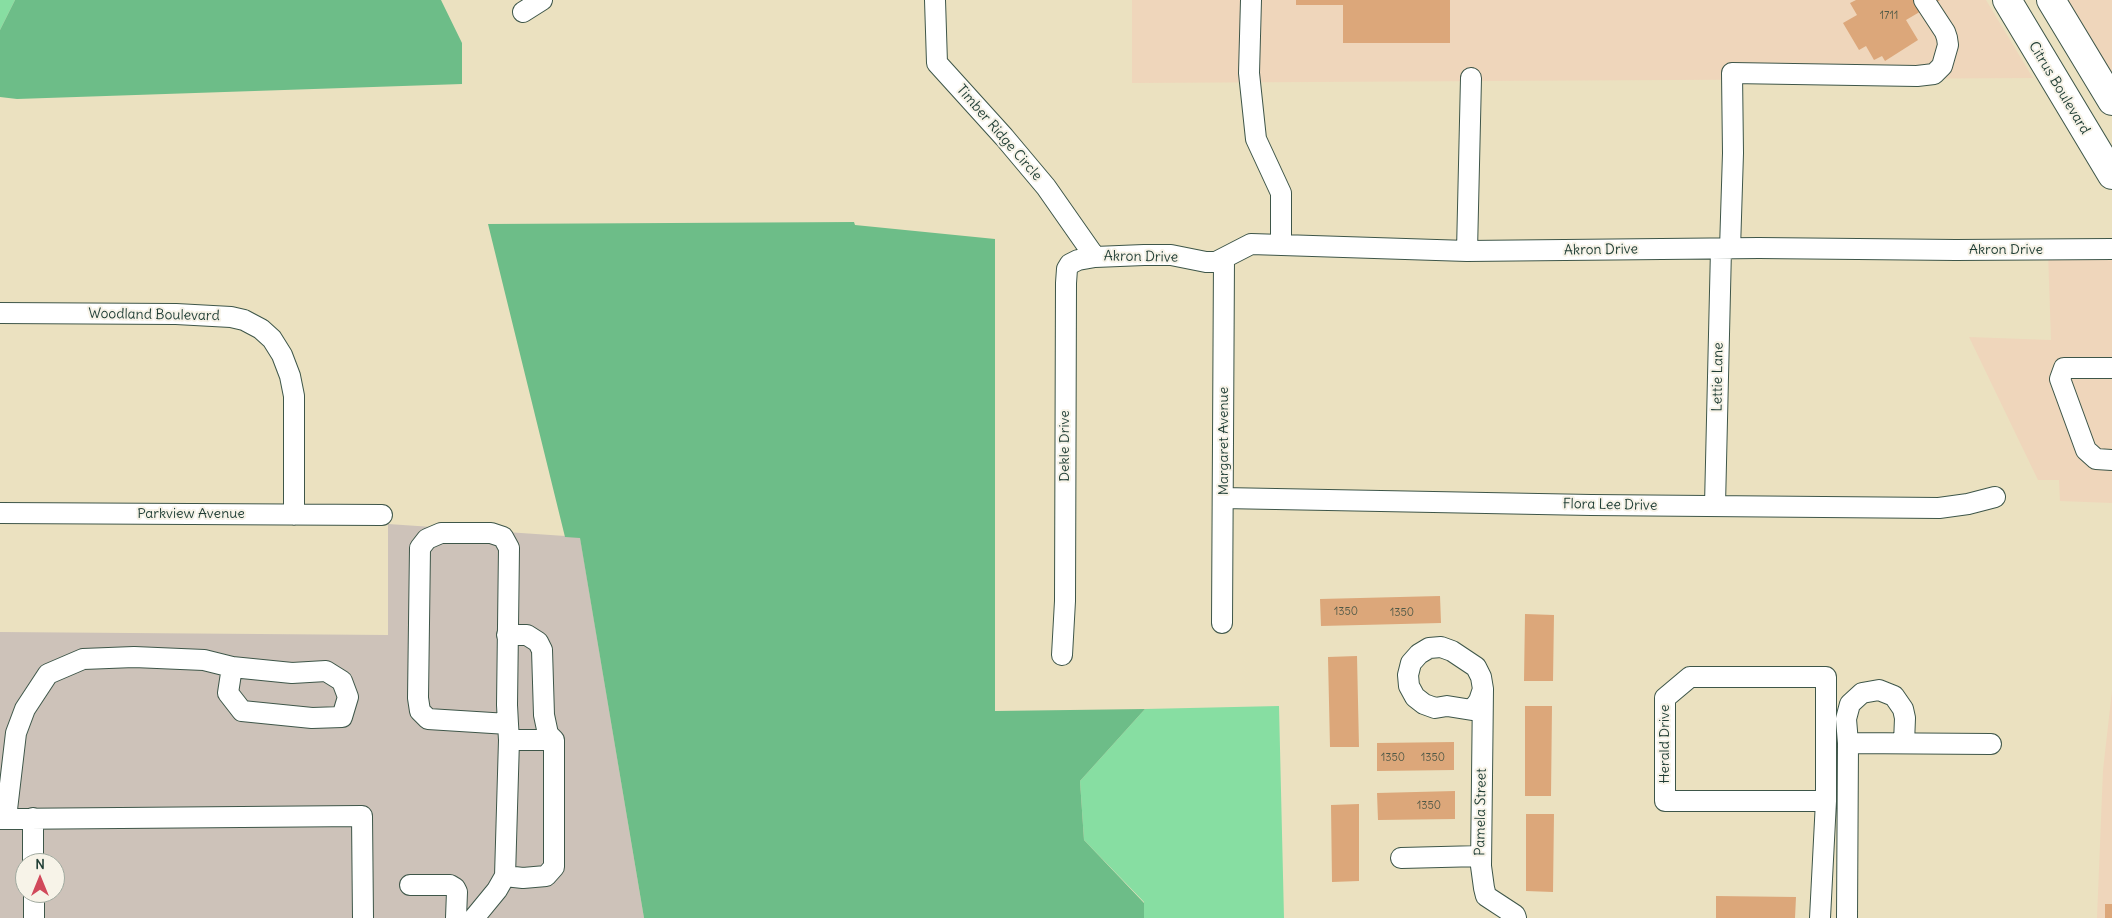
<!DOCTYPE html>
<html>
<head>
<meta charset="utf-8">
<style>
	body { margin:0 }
	#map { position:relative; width:2112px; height:918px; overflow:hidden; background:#ebe1c0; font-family:Delius,sans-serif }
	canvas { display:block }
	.north { position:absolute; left:15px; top:853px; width:50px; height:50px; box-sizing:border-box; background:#f7f3e8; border:1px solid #a1aaa0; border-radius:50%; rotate:0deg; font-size:14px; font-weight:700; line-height:20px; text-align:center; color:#1f3d34 }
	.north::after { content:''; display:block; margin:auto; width:18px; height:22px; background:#d1495b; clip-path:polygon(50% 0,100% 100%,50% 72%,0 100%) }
</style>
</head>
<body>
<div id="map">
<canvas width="2112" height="918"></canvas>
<div class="north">N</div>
</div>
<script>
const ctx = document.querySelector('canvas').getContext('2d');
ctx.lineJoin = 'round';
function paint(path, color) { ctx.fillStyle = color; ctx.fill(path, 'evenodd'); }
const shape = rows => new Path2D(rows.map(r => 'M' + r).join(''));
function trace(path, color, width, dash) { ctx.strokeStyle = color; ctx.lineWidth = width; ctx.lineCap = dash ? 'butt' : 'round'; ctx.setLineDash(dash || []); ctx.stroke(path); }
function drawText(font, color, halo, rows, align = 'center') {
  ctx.font = font + ' Delius,sans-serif'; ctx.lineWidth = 4; ctx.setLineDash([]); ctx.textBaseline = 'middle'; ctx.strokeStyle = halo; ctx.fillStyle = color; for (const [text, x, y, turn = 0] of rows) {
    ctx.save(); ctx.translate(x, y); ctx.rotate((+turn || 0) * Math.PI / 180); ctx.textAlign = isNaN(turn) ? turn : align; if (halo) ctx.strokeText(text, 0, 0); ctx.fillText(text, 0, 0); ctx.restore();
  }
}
const built = shape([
	[1132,0,1986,0,2033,78,1132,83],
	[2064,0,2112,0,2112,79],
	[2048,253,2112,254,2112,503,2060,501,2059,480,2038,480,1969,337,2051,340],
	[2112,691,2112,918,2097,918,2103,770]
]);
const industrial = shape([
	[388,524,580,537,644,918,0,918,0,632,388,635],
	[25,863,55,863,55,893,25,893]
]);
const green = shape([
	[0,0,15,0,0,30],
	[1279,706,1284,918,1144,918,1144,902,1084,840,1080,781,1145,709]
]);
const forest = shape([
	[15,0,441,0,462,43,462,84,17,99,0,97,0,30],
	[854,222,855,225,995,239,995,711,1145,709,1080,781,1084,840,1144,903,1144,918,644,918,580,538,565,537,488,224]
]);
const building = shape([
	[1296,0,1450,0,1450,43,1343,43,1343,5,1296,5],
	[1856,0,1940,0,1906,20,1918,40,1885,61,1882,56,1874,60,1866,46,1859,50,1843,23,1857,15,1850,3],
	[1440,596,1441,623,1321,626,1320,599],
	[1525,614,1554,615,1553,681,1524,681],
	[1357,656,1359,747,1330,747,1328,657],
	[1525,706,1552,706,1551,796,1525,796],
	[1454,742,1454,770,1377,771,1377,743],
	[1455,791,1455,819,1378,820,1377,793],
	[1359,804,1359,881,1332,882,1331,805],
	[1526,814,1554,814,1553,892,1526,891],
	[1716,896,1796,897,1795,918,1716,918],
	[2105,904,2112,904,2112,918,2105,918]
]);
const minor = shape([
	[935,0,937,63,1004,137,1046,187,1095,257],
	[1251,0,1249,73,1256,139,1281,193,1281,245],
	[523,12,542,0],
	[1730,249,1733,153,1732,73,1917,76,1934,74,1942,66,1948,45,1947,38,1945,32,1924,0],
	[1467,251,1471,78],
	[0,313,176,314,231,317,244,320,261,329,272,339,282,355,290,376,294,396,294,515],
	[2112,368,2064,368,2060,379,2086,450,2096,459,2112,460],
	[1223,498,1591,505,1939,508,1968,504,1995,497],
	[1715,505,1721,249],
	[0,513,382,515],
	[1222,623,1224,258],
	[507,635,527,635,538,642,542,650,544,715,548,734,554,740],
	[1062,655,1065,601,1066,283,1067,269,1070,264,1078,260,1095,257,1144,255,1171,255,1206,262,1216,262,1251,244,1467,251,1759,248,1956,250,2112,249],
	[1690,677,1826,677,1826,801,1665,801,1665,698,1690,677],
	[1483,689,1479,701,1472,710,1447,706,1435,708,1424,704,1415,697,1409,686,1408,675,1411,663,1419,654,1429,648,1441,647,1452,651,1476,667,1481,677,1483,689,1481,866,1484,888,1486,896,1515,915,1516,918],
	[508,724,428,719,420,711,418,698,420,548,427,539,441,533,491,533,503,537,509,548,507,705,508,724,509,740],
	[1848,743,1846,719,1850,704,1862,693,1879,690,1894,696,1903,709,1905,718,1904,743],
	[6,818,16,733,25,709,48,674,83,659,134,657,204,660,232,667,292,673,326,671,342,681,348,697,342,717,312,718,242,711,228,693,232,667],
	[33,818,33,863],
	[0,819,362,816,363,918],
	[1401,858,1481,856],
	[410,885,450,885,455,888,457,892,456,918],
	[34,893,34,918],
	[474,918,497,890,505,876,509,740,554,740,554,867,546,876,523,878,505,876],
	[1820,918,1826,801],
	[1847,918,1848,743,1991,744]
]);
const highway = shape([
	[2007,0,2112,175],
	[2051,0,2112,101]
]);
const numberNames = [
	["1711",1889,16],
	["1350",1346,612],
	["1350",1402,613],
	["1350",1393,758],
	["1350",1433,758],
	["1350",1429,806]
];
const streetNames = [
	["Citrus Boulevard",2059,88,59],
	["Timber Ridge Circle",999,133,49],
	["Akron Drive",1601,250,-1],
	["Akron Drive",2006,250],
	["Akron Drive",1141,257,1],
	["Woodland Boulevard",154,315,1],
	["Lettie Lane",1718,377,-89],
	["Margaret Avenue",1224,441,-90],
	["Dekle Drive",1065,446,-90],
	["Flora Lee Drive",1610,505,1],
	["Parkview Avenue",191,514],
	["Herald Drive",1665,744,-90],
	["Pamela Street",1481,812,-89]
];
paint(built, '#efd6bb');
paint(industrial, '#cdc2b9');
paint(green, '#87dea2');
paint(forest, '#6dbd88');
paint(building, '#dca77a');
trace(minor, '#3e5649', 22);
trace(highway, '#3e5649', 30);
trace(minor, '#fff', 20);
trace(highway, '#fff', 28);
drawText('11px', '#4e5846', null, numberNames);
drawText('14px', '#1f3d34', '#f7f3e8', streetNames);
</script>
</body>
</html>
